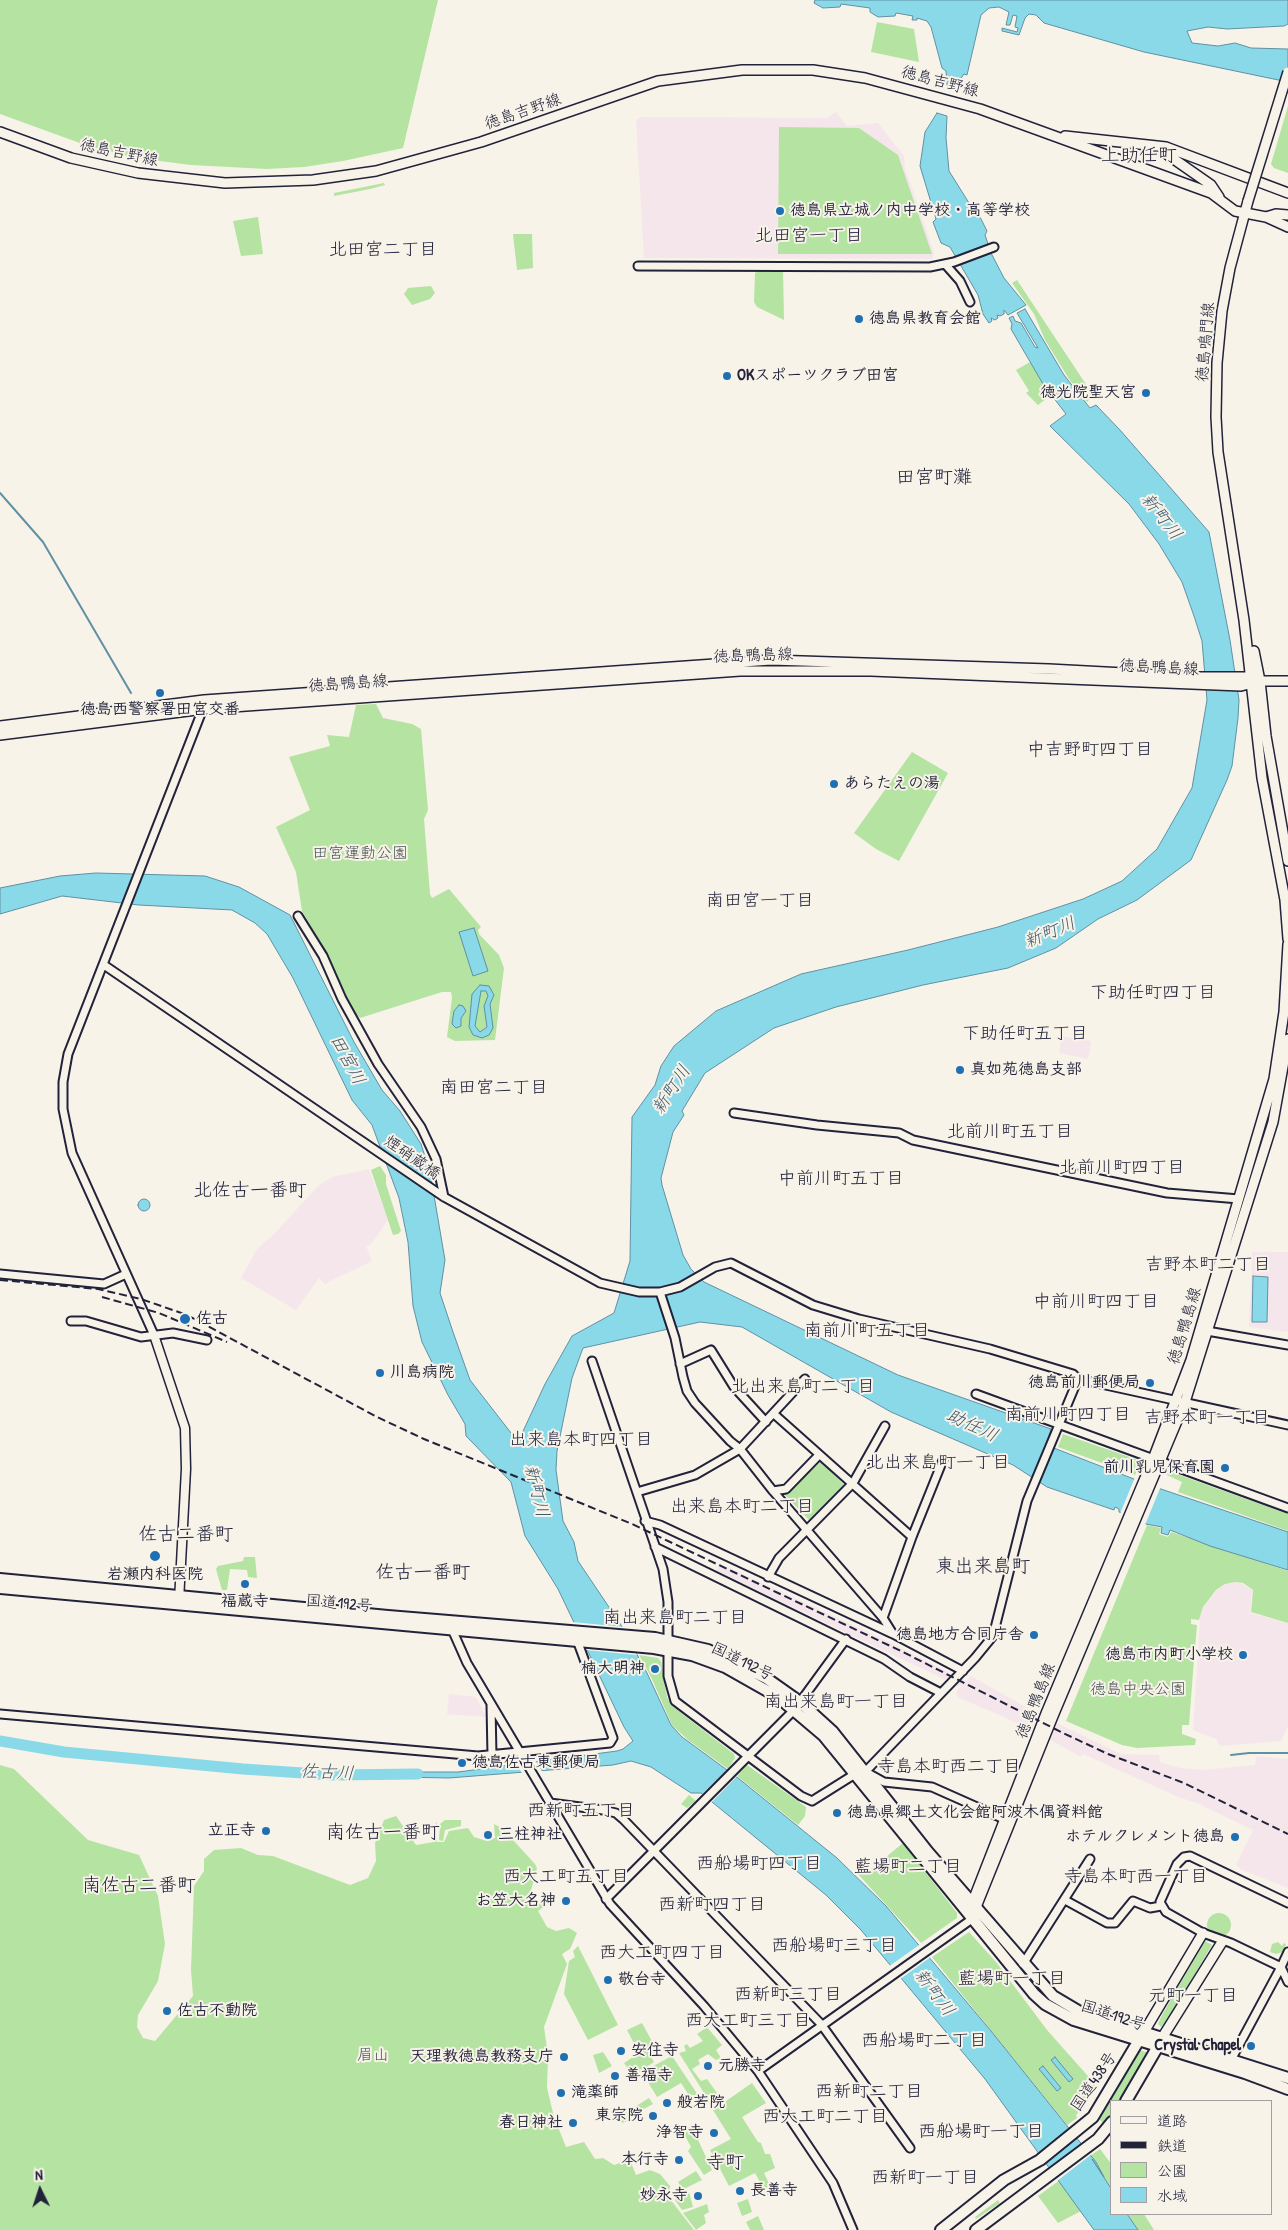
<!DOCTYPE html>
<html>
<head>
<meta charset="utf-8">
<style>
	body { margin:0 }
	#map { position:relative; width:1288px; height:2230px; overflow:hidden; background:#f7f3e8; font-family:"Patrick Hand","Klee One",sans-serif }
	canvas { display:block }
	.legend { position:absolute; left:1110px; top:2100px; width:162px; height:115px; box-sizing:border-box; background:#f7f3e8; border:1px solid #a29fa3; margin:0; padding:6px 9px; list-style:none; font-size:15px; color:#22223b }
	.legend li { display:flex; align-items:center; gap:10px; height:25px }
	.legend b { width:25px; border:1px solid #a29fa3 }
	.north { position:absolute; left:15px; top:2165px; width:50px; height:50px; -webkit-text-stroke:4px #f7f3e8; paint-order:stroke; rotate:356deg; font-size:14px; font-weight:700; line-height:20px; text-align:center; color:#22223b }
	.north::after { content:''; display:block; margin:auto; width:18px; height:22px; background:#22223b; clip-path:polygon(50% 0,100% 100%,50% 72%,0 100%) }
</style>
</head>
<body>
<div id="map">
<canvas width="1288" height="2230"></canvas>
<ul class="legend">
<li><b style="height:6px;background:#f7f3e8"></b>道路</li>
<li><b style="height:6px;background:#22223b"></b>鉄道</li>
<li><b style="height:14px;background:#b5e3a2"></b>公園</li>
<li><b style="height:14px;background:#8ad9e9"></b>水域</li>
</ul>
<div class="north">N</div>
</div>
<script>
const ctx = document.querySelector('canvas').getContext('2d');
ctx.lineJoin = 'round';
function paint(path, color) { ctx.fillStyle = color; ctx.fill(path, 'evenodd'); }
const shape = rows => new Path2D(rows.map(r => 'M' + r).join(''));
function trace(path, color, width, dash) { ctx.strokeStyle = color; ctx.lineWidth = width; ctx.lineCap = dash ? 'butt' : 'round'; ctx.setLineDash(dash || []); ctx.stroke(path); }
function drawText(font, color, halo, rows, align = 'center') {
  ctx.font = font + ' "Patrick Hand","Klee One",sans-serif'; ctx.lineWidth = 4; ctx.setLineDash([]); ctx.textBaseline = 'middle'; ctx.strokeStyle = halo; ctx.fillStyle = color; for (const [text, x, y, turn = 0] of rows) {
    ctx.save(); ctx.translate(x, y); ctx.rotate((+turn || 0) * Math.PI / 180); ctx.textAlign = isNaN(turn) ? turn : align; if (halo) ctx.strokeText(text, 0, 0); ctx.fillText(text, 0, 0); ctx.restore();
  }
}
const built = shape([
	[836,112,847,126,878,123,904,156,905,168,934,253,932,259,644,258,636,120,641,117,827,118],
	[1062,1036,1091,1041,1088,1059,1059,1053],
	[369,1169,388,1220,371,1244,366,1246,372,1261,328,1282,326,1285,319,1278,296,1310,241,1278,257,1249,276,1232,317,1187,332,1177],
	[1252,1252,1288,1252,1288,1332,1249,1327],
	[719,1563,887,1641,966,1681,971,1676,1038,1714,1121,1754,1159,1755,1160,1762,1180,1768,1203,1770,1255,1765,1256,1756,1288,1759,1288,1888,1242,1870,1236,1865,1253,1830,1197,1803,1181,1798,1083,1754,1081,1757,1031,1729,958,1697,956,1692,961,1687,716,1571],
	[1235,1582,1243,1584,1252,1590,1250,1613,1288,1623,1288,1726,1281,1741,1220,1746,1216,1739,1193,1730,1200,1620,1203,1607,1216,1591,1226,1584],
	[449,1694,476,1697,486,1717,447,1714]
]);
const green = shape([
	[0,0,438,0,403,148,343,161,304,167,267,169,191,165,137,158,88,146,0,114],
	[877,22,914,29,919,62,871,52],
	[1288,106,1288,173,1274,168,1271,164],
	[779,127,859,128,898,155,932,254,778,254],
	[384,183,385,185,370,189,334,196,334,193],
	[258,217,263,254,241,256,233,221],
	[513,234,532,234,533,268,517,270],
	[783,270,784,320,757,307,754,302,755,273,758,271],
	[1017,280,1093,395,1087,402,1069,379,1045,340,1034,314,1012,283],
	[431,286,435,293,430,299,412,305,404,294,408,288],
	[1030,362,1051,395,1038,405,1026,393,1029,391,1016,370],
	[376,704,383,718,412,724,421,729,428,810,424,819,430,894,432,898,449,889,481,927,478,930,479,934,499,955,504,968,495,1040,455,1041,447,1037,452,998,451,992,442,992,360,1018,354,1013,328,955,302,911,296,872,276,827,310,810,289,757,330,746,327,735,349,737,356,705],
	[912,752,948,773,899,861,876,849,854,833],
	[380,1166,386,1175,386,1184,401,1231,398,1234,393,1235,371,1170],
	[1063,1434,1141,1461,1135,1475,1058,1447],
	[821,1461,845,1486,809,1520,785,1495],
	[1168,1471,1288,1514,1288,1531,1178,1492,1182,1482,1167,1475],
	[1147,1525,1161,1528,1159,1534,1168,1537,1171,1532,1288,1571,1288,1623,1251,1612,1253,1590,1243,1583,1235,1582,1225,1584,1216,1590,1203,1607,1199,1620,1191,1619,1191,1624,1197,1625,1193,1672,1189,1725,1182,1725,1182,1734,1196,1739,1195,1745,1137,1748,1122,1745,1066,1721],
	[244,1557,255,1557,257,1578,248,1577,247,1570,230,1569,227,1590,222,1590,216,1569,218,1566,243,1561],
	[639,1655,658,1658,661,1661,667,1697,672,1706,734,1754,735,1758,728,1769,688,1740,672,1725,651,1677],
	[0,1765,14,1769,88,1840,139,1855,158,1896,165,1944,158,1981,138,2015,137,2027,143,2038,155,2041,193,1996,191,1970,194,1886,204,1871,204,1859,214,1850,241,1848,258,1855,273,1856,350,1885,368,1878,376,1861,375,1843,384,1820,396,1816,416,1845,434,1842,434,1826,437,1822,437,1842,444,1842,449,1831,468,1828,474,1837,487,1841,495,1838,494,1824,503,1829,535,1864,537,1868,529,1898,549,1903,538,1911,547,1927,556,1931,569,1928,577,1933,570,1949,562,1954,567,1964,544,2027,548,2056,547,2088,554,2117,566,2147,584,2142,595,2159,603,2158,614,2165,630,2160,636,2175,650,2170,660,2174,670,2186,670,2199,694,2230,0,2230],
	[747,1765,806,1807,805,1816,798,1825,737,1776],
	[689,1795,696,1801,687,1808,681,1804],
	[445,1820,461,1820,461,1826,445,1830,443,1841,439,1840,440,1824],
	[903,1843,957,1913,957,1918,921,1943,857,1873,869,1871],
	'1207 1925a12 12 0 1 1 24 0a12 12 0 1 1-24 0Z',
	[969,1932,996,1962,1047,2030,1095,2084,1092,2095,1076,2115,1077,2118,1067,2125,932,1957],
	[1205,1941,1212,1945,1169,2018,1161,2027,1158,2024,1162,2015],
	[1278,1942,1282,1946,1284,1943,1286,1944,1283,1952,1276,1954,1270,1952,1272,1944],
	[578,1946,618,2025,588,2040,564,1994,569,1961,575,1957,573,1951],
	[642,2023,654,2045,648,2052,654,2062,633,2076,624,2063,639,2053,627,2030],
	[707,2027,722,2045,716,2050,721,2058,716,2060,708,2054,698,2060,700,2064,692,2069,701,2081,707,2079,717,2093,709,2101,679,2053,686,2051,684,2046,687,2044,690,2048,703,2041,697,2034],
	[1140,2050,1148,2053,1145,2061,1120,2101,1112,2101,1112,2115,1104,2125,1098,2117,1107,2107],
	[603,2052,612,2066,599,2073,593,2055],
	[672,2056,698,2095,692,2100,681,2083,657,2097,642,2072],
	[752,2083,766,2103,742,2117,758,2142,761,2143,765,2154,770,2154,775,2168,764,2173,774,2194,768,2196,755,2173,729,2186,710,2150,731,2139,713,2110],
	[649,2098,653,2104,638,2112,640,2116,622,2123,619,2117],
	[689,2127,692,2127,712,2170,704,2175,688,2151,691,2147,683,2132],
	[1100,2149,1112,2165,1112,2190,1090,2156],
	[696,2171,702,2180,682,2190,678,2182],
	[1060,2180,1081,2211,1058,2223,1038,2196],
	[689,2192,693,2207,682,2210,675,2200,679,2195],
	[748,2199,752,2212,742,2216,737,2203],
	[998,2200,1000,2203,976,2219,975,2217],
	[707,2204,709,2212,704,2215,706,2223,696,2230,683,2213],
	[1127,2214,1144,2214,1154,2230,1138,2230],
	[758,2216,764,2230,750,2230,746,2222]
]);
const water = shape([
	[815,0,1288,0,1288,24,1284,26,1227,29,1208,27,1187,31,1192,43,1218,46,1235,43,1251,48,1288,49,1288,82,1144,52,1044,23,1036,15,1029,14,1025,18,1019,35,1002,31,1002,28,1017,32,1018,28,1015,27,1017,16,1013,15,1010,25,1006,25,1009,12,999,7,989,8,981,15,967,75,964,74,955,87,947,85,946,71,942,68,931,27,927,21,917,18,917,20,912,20,913,16,896,13,895,16,878,17,870,12,870,8,841,4,840,7,823,8,814,3,815,0],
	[937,113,947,116,946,138,949,171,974,211,977,211,987,231,985,235,991,253,1004,278,1026,305,1008,315,1004,310,1004,314,1000,316,997,315,998,318,995,320,991,318,992,321,989,323,983,314,978,295,950,247,941,243,933,222,936,219,920,166,925,132,937,113],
	[1025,309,1064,375,1086,403,1090,408,1096,405,1120,430,1209,532,1230,640,1239,700,1238,718,1232,766,1227,780,1191,860,1137,900,1098,919,1056,948,1008,968,923,985,836,1007,774,1028,705,1073,682,1111,684,1115,673,1132,661,1178,662,1185,683,1255,691,1269,704,1282,898,1375,1051,1429,1046,1445,1152,1486,1288,1532,1288,1570,1210,1546,1170,1530,1168,1535,1161,1533,1162,1527,1146,1524,1119,1512,1119,1509,1115,1507,1114,1510,1047,1487,1013,1465,891,1412,742,1327,700,1322,583,1348,572,1378,557,1451,556,1470,563,1521,574,1542,578,1561,621,1625,647,1673,671,1725,682,1737,738,1778,837,1858,886,1906,991,2031,1096,2162,1104,2177,1092,2159,1112,2190,1112,2214,1127,2214,1138,2230,1094,2230,985,2079,861,1930,826,1895,701,1793,691,1793,651,1767,631,1761,613,1765,449,1778,397,1777,406,1772,458,1772,617,1751,623,1749,633,1741,624,1727,558,1589,525,1536,511,1482,466,1436,465,1424,448,1395,422,1342,413,1306,408,1242,399,1198,372,1125,352,1100,293,978,267,934,255,923,232,910,139,905,62,896,0,914,0,888,60,876,96,873,205,876,239,887,290,915,354,1042,382,1090,400,1111,421,1144,430,1172,445,1260,440,1293,453,1332,470,1380,518,1442,545,1384,572,1336,614,1313,630,1261,632,1117,655,1085,661,1066,674,1046,716,1011,801,974,908,950,998,927,1083,899,1122,881,1157,849,1192,788,1207,700,1202,641,1194,616,1182,582,1159,544,1129,504,1050,426,1066,414,1043,384,1011,329,1012,324,1009,318,1013,316,1015,321,1021,323,1035,347,1038,348,1017,313,1025,309],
	[474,928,488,971,473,976,459,932,474,928],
	[480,985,489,986,494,995,490,1004,493,1028,489,1035,482,1038,473,1035,469,1027,472,994,480,985],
	[481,991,486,991,488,996,484,1006,487,1027,480,1032,475,1026,481,991],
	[459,1005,463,1006,466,1011,461,1018,461,1026,456,1028,452,1024,454,1011,459,1005],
	'138 1205a6 6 0 1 1 12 0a6 6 0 1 1-12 0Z',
	[1253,1276,1268,1277,1267,1322,1252,1322,1253,1276],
	[1055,2057,1073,2079,1069,2082,1051,2060,1055,2057],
	[1043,2066,1061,2088,1057,2091,1039,2069,1043,2066]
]);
const pier = shape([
	[1135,1477,1161,1486,1145,1525,1120,1514],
	[572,1622,624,1627,637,1655,586,1650],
	[535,1760,543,1773,523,1775,516,1763],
	[729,1768,738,1775,710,1804,700,1796],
	[922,1943,932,1956,899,1980,888,1967],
	[1083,2143,1092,2154,1057,2181,1048,2169]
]);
const stream = shape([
	[0,493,43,542,131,693],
	[1231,1755,1249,1753,1288,1753]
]);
const river = shape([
	[0,1741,64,1752,243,1769,333,1775,418,1774]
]);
const tertiary = shape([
	[945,264,960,281,970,302],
	[638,266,930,267,954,262,994,247],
	[298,916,323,956,342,999,378,1064,421,1127,436,1159,444,1197],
	[104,965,444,1197,600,1283,639,1292,660,1292,680,1287,715,1267,731,1263,813,1305,859,1319,990,1349,1073,1374,1078,1379,1288,1425],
	[734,1113,817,1125,899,1133,913,1140,1167,1193,1239,1199],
	[0,1274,104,1284,126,1274],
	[660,1292,675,1338,683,1377,687,1391,695,1403,730,1441,740,1449,773,1491,883,1618,893,1634,963,1671],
	[71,1321,86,1321,141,1337,173,1333,207,1340],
	[1207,1331,1288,1345],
	[154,1335,72,1153,63,1109,63,1082,68,1054,204,706],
	[592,1361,663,1569,668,1602,668,1676,675,1701,801,1796,812,1801,855,1774,866,1771,975,1658,993,1636,1027,1501,1078,1379],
	[680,1364,711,1350,734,1387,766,1422],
	[976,1394,1288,1508],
	[774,1414,912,1537],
	[773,1491,786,1489,819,1455],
	[637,1492,695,1475,740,1449,805,1379],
	[645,1521,660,1525,893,1634],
	[655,1547,884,1659,910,1677,941,1693],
	[768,1577,779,1558,853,1483,885,1426],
	[883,1618,912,1537,943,1460],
	[451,1627,467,1663,610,1904,704,2006,758,2071,833,2183,853,2230],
	[800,1702,846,1639],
	[491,1705,492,1756],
	[0,1714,478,1756,610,1743,613,1738,577,1640],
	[866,1772,884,1782,932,1787,1004,1819],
	[550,1803,603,1810,616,1813,623,1819,821,2024,910,2148],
	[606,1899,794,1710],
	[1065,1900,1107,1923,1115,1923,1133,1901,1150,1908,1161,1906],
	[1288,1903,1190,1856,1184,1857,1177,1864,1160,1902,1166,1912,1203,1933,1231,1943,1281,1967,1288,1952],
	[1023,1964,1090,1859],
	[1281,1967,1288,1982],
	[1231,2060,1281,1967],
	[758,2071,972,1919]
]);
const secondary = shape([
	[154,1335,185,1428,186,1469,179,1601]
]);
const primary = shape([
	[0,132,71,158,138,173,225,183,313,180,376,171,481,142,658,81,742,70,813,70,865,78,980,109,1211,193,1235,211,1266,217,1288,227],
	[1065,136,1166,147,1288,193],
	[1166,147,1168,155,1211,185,1219,197],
	[1248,201,1230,268,1222,311,1217,363,1216,417,1218,452,1244,620,1262,778,1285,900,1288,939],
	[1266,217,1276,214,1288,215],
	[1254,651,1260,681,1266,736,1288,861],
	[0,726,204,700,771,660,1049,669,1199,677,1251,677,1260,681],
	[0,735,204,709,740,671,871,671,1241,686,1260,681,1288,681],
	[971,1906,1047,1711,1153,1459,1191,1360,1274,1079,1284,1012,1288,944],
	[974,1912,1053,1716,1185,1402,1273,1122,1288,1039],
	[1144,2032,1203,1933],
	[1162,2038,1222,1942]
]);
const trunk = shape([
	[0,1579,388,1616,655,1638,708,1650,766,1678,800,1702,833,1732,928,1852,1053,1996,1080,2012,1288,2078],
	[0,1588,654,1648,692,1655,725,1667,778,1697,824,1736,1034,1994,1045,2004,1074,2020,1245,2073,1288,2089],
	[1126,2101,1161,2041],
	[941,2230,1004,2180,1040,2160,1093,2117,1142,2035],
	[976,2230,1098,2139,1112,2122]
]);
const rail = shape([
	[0,1280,98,1289,141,1299,187,1315,377,1417,424,1439,632,1524,903,1652,1063,1733,1108,1754,1184,1783,1288,1834],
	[102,1297,159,1313,227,1342]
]);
const primaryBridge = shape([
	[1248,201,1288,72]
]);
const markers = [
	[780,211,5,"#1f6fb2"],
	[859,319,5,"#1f6fb2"],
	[727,376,5,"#1f6fb2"],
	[1146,393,5,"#1f6fb2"],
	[160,693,5,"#1f6fb2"],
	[834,784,5,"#1f6fb2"],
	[960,1070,5,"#1f6fb2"],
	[185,1319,6,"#1f6fb2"],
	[380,1373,5,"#1f6fb2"],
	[1150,1383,5,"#1f6fb2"],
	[1225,1468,5,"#1f6fb2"],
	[155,1556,6,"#1f6fb2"],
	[245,1584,5,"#1f6fb2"],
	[1034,1635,5,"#1f6fb2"],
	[1243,1655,5,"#1f6fb2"],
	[655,1669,5,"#1f6fb2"],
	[462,1763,5,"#1f6fb2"],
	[837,1813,5,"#1f6fb2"],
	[266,1831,5,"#1f6fb2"],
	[488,1835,5,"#1f6fb2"],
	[1235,1837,5,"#1f6fb2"],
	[566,1901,5,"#1f6fb2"],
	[608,1980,5,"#1f6fb2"],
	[167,2011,5,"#1f6fb2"],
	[1251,2046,5,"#1f6fb2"],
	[621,2051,5,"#1f6fb2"],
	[564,2057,5,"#1f6fb2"],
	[708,2066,5,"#1f6fb2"],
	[615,2076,5,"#1f6fb2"],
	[561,2093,5,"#1f6fb2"],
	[667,2103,5,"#1f6fb2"],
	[653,2116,5,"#1f6fb2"],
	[573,2123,5,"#1f6fb2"],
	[714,2133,5,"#1f6fb2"],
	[679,2160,5,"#1f6fb2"],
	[740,2191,5,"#1f6fb2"],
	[698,2196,5,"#1f6fb2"]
];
const streetNames = [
	["徳島吉野線",940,82,15],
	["徳島吉野線",523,112,-19],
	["徳島吉野線",119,153,12],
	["徳島鳴門線",1206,342,-85],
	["徳島鴨島線",753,656,-2],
	["徳島鴨島線",1159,668,3],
	["徳島鴨島線",348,684,-4],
	["煙硝蔵橋",412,1158,35],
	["徳島鴨島線",1185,1326,-73],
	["国道192号",339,1604,5],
	["国道192号",742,1662,26],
	["徳島鴨島線",1036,1701,-68],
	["国道192号",1113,2016,18],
	["国道438号",1094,2082,-56]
];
const poiNames = [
	["徳島県立城ノ内中学校・高等学校",790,211],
	["徳島県教育会館",869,319],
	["OKスポーツクラブ田宮",737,376],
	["徳光院聖天宮",1136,393,"right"],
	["徳島西警察署田宮交番",160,710,"center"],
	["あらたえの湯",844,784],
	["真如苑徳島支部",970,1070],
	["佐古",196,1319],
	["川島病院",390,1373],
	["徳島前川郵便局",1140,1383,"right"],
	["前川乳児保育園",1215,1468,"right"],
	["岩瀬内科医院",155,1575,"center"],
	["福蔵寺",245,1602,"center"],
	["徳島地方合同庁舎",1024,1635,"right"],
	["徳島市内町小学校",1233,1655,"right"],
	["楠大明神",645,1669,"right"],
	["徳島佐古東郵便局",472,1763],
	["徳島県郷土文化会館阿波木偶資料館",847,1813],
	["立正寺",256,1831,"right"],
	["三柱神社",498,1835],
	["ホテルクレメント徳島",1225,1837,"right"],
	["お笠大名神",556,1901,"right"],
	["敬台寺",618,1980],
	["佐古不動院",177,2011],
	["Crystal Chapel",1241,2046,"right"],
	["安住寺",631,2051],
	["天理教徳島教務支庁",554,2057,"right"],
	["元勝寺",718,2066],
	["善福寺",625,2076],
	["滝薬師",571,2093],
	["般若院",677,2103],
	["東宗院",643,2116,"right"],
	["春日神社",563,2123,"right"],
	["浄智寺",704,2133,"right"],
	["本行寺",669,2160,"right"],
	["長善寺",750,2191],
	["妙永寺",688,2196,"right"]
];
const parkNames = [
	["田宮運動公園",360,854],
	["徳島中央公園",1138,1690],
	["眉山",373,2056]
];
const neighbourhoodNames = [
	["北田宮一丁目",809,236],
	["北田宮二丁目",383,250],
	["中吉野町四丁目",1090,750],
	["南田宮一丁目",760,901],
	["下助任町四丁目",1153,993],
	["下助任町五丁目",1025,1034],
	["南田宮二丁目",494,1088],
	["北前川町五丁目",1010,1132],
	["北前川町四丁目",1122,1168],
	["中前川町五丁目",841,1179],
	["吉野本町二丁目",1208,1265],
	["中前川町四丁目",1096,1302],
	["南前川町五丁目",867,1331],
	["北出来島町二丁目",803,1387],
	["南前川町四丁目",1068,1415],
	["吉野本町一丁目",1207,1418],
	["出来島本町四丁目",581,1440],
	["北出来島町一丁目",938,1463],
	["出来島本町二丁目",742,1507],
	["南出来島町二丁目",675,1618],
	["南出来島町一丁目",836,1702],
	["寺島本町西二丁目",949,1767],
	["西新町五丁目",581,1811],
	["西船場町四丁目",759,1864],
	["藍場町二丁目",908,1867],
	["西大工町五丁目",566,1877],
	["寺島本町西一丁目",1136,1877],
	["西新町四丁目",712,1905],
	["西船場町三丁目",834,1946],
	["西大工町四丁目",662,1953],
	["藍場町一丁目",1012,1979],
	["西新町三丁目",788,1995],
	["元町一丁目",1193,1996],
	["西大工町三丁目",748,2021],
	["西船場町二丁目",924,2041],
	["西新町二丁目",869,2092],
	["西大工町二丁目",825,2117],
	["西船場町一丁目",981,2132],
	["西新町一丁目",925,2178]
];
const waterNames = [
	["新町川",1161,517,52],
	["新町川",1050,933,-23],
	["田宮川",347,1060,62],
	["新町川",672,1090,-57],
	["助任川",972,1426,25],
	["新町川",536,1491,76],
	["佐古川",327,1773,3],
	["新町川",934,1993,53]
];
const quarterNames = [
	["上助任町",1139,156],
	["田宮町灘",934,478],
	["北佐古一番町",250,1191],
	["佐古二番町",186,1535],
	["東出来島町",983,1567],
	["佐古一番町",423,1573],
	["南佐古一番町",383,1833],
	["南佐古二番町",139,1886],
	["寺町",725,2163]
];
paint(built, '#f5e6eb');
paint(green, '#b5e3a2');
paint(water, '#8ad9e9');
trace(water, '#6090a3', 1);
paint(pier, '#f7f3e8');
trace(stream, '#6090a3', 2);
trace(river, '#8ad9e9', 11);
trace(tertiary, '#22223b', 11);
trace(secondary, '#22223b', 11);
trace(primary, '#22223b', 12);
trace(trunk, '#22223b', 14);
trace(tertiary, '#f7f3e8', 7);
trace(secondary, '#f7f3e8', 8);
trace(primary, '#f7f3e8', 9);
trace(trunk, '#f7f3e8', 10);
trace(rail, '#22223b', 2, [8, 4]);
trace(primaryBridge, '#22223b', 12, []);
trace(primaryBridge, '#f7f3e8', 9);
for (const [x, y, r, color] of markers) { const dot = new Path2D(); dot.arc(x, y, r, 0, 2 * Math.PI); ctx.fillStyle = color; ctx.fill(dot); trace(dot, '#f7f3e8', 2); }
drawText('16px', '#22223b', '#f7f3e8', streetNames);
drawText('bold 16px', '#22223b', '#f7f3e8', poiNames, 'left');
drawText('16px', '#475255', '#f7f3e8', parkNames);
drawText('18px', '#22223b', '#f7f3e8', neighbourhoodNames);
drawText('italic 18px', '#41596f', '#f7f3e8', waterNames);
drawText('19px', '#22223b', '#f7f3e8', quarterNames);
</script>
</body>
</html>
